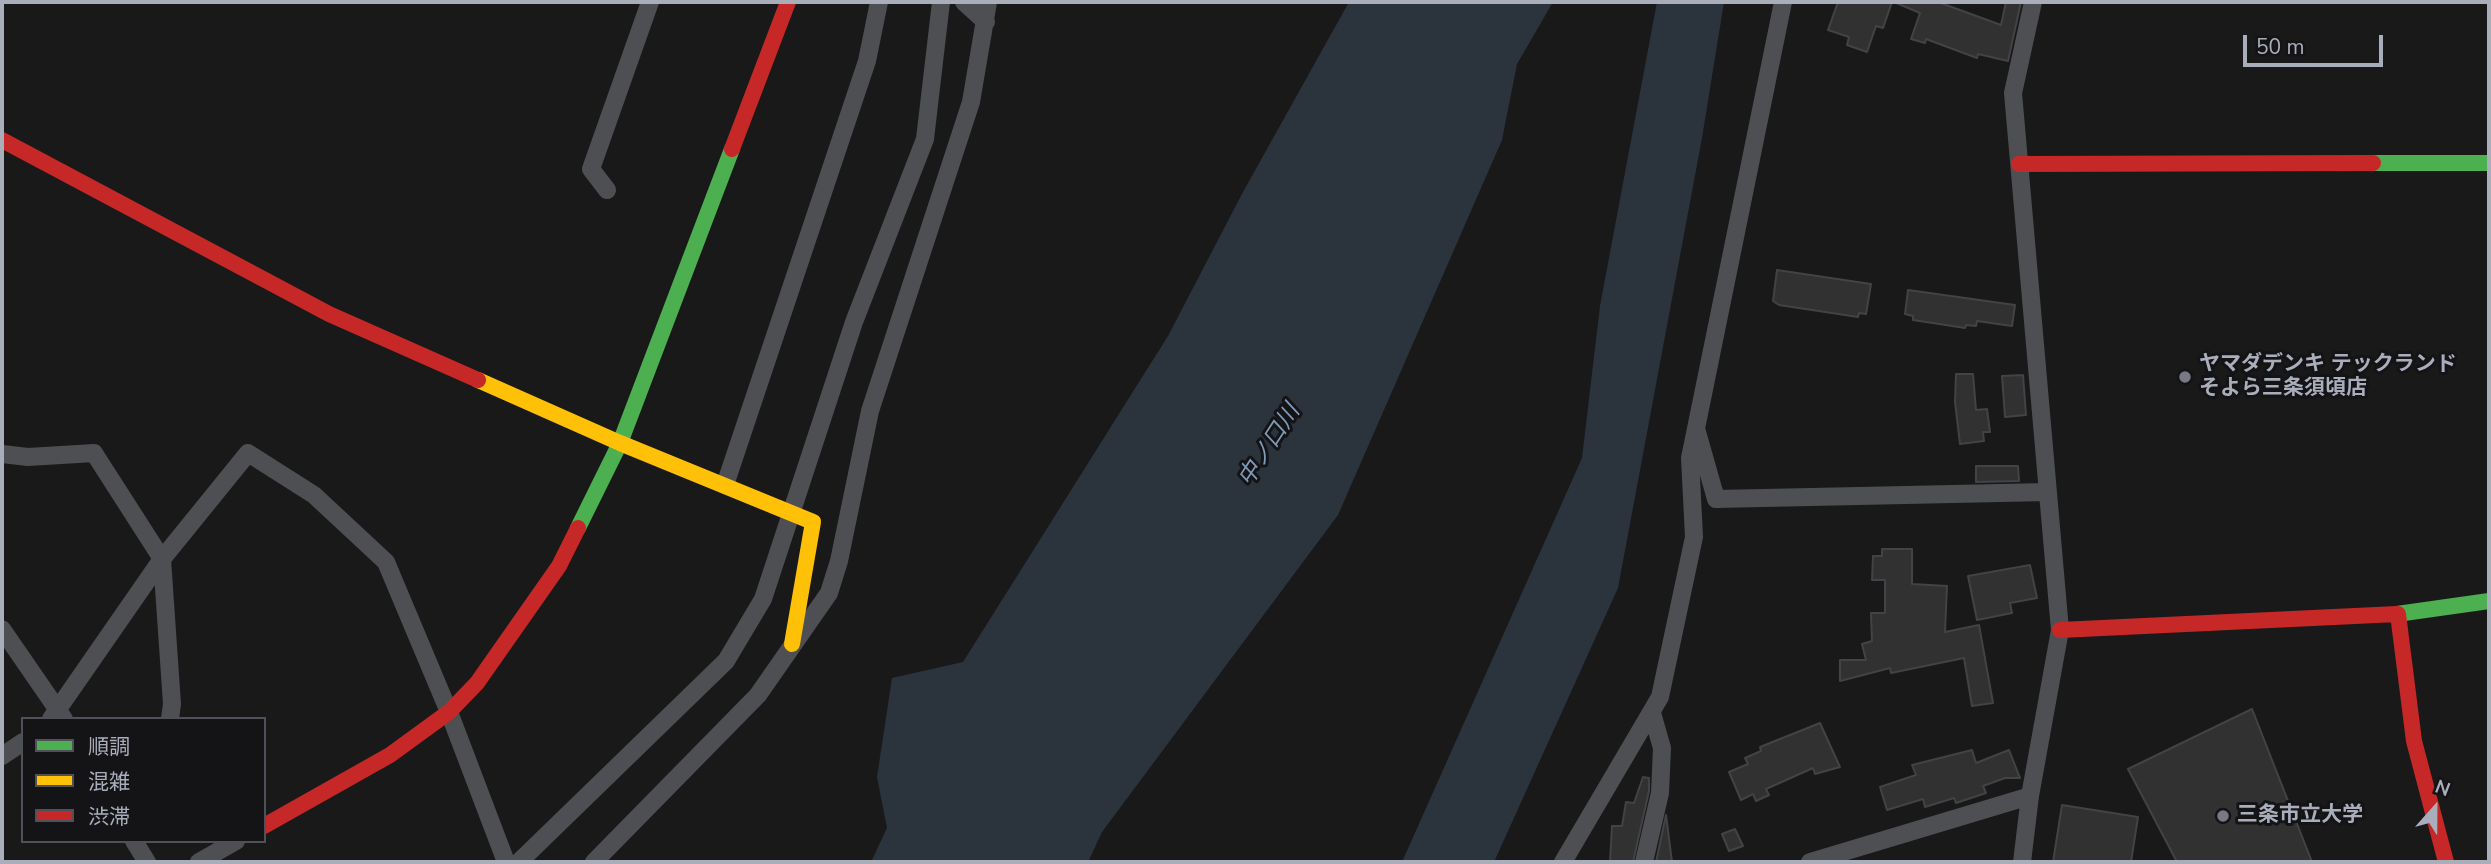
<!DOCTYPE html>
<html>
<head>
<meta charset="utf-8">
<style>
	body { margin:0 }
	#map { position:relative; width:2491px; height:864px; overflow:hidden; background:#19191a; font-family:"Nunito Sans","Noto Sans JP",sans-serif }
	canvas { display:block }
	.frame { position:absolute; inset:0; border:4px solid #aaaebb; pointer-events:none }
	.legend { position:absolute; left:21px; top:717px; width:245px; height:126px; box-sizing:border-box; background:#141316; border:2px solid #505158; margin:0; padding:9px 12px; list-style:none; font-size:21px; color:#aaaebb }
	.legend li { display:flex; align-items:center; gap:14px; height:35px }
	.legend b { width:35px; border:2px solid #505158 }
	.north { position:absolute; left:2400px; top:773px; width:70px; height:70px; -webkit-text-stroke:5px #141316; paint-order:stroke; rotate:21deg; font-size:19px; font-weight:700; line-height:28px; text-align:center; color:#aaaebb }
	.north::after { content:''; display:block; margin:auto; width:24px; height:32px; background:#aaaebb; clip-path:polygon(50% 0,100% 100%,50% 72%,0 100%) }
	.scale { position:absolute; left:2243px; top:35px; width:140px; height:32px; box-sizing:border-box; border:4px solid #aaaebb; border-top:0; padding-left:9px; font-size:21px; line-height:24px; white-space:nowrap; color:#aaaebb; -webkit-text-stroke:5px #141316; paint-order:stroke }
</style>
</head>
<body>
<div id="map">
<canvas width="2491" height="864"></canvas>
<div class="frame"></div>
<ul class="legend">
<li><b style="height:9px;background:#4caf50"></b>順調</li>
<li><b style="height:9px;background:#ffc107"></b>混雑</li>
<li><b style="height:9px;background:#c62828"></b>渋滞</li>
</ul>
<div class="north">N</div>
<div class="scale">50 m</div>
</div>
<script>
const ctx = document.querySelector('canvas').getContext('2d');
ctx.lineJoin = 'round';
function paint(path, color) { ctx.fillStyle = color; ctx.fill(path, 'evenodd'); }
const shape = rows => new Path2D(rows.map(r => 'M' + r).join(''));
function trace(path, color, width, dash) { ctx.strokeStyle = color; ctx.lineWidth = width; ctx.lineCap = dash ? 'butt' : 'round'; ctx.setLineDash(dash || []); ctx.stroke(path); }
function drawText(font, color, halo, rows, align = 'center') {
  ctx.font = font + ' "Nunito Sans","Noto Sans JP",sans-serif'; ctx.lineWidth = 6; ctx.setLineDash([]); ctx.textBaseline = 'middle'; ctx.strokeStyle = halo; ctx.fillStyle = color; for (const [text, x, y, turn = 0] of rows) {
    ctx.save(); ctx.translate(x, y); ctx.rotate((+turn || 0) * Math.PI / 180); ctx.textAlign = isNaN(turn) ? turn : align; if (halo) ctx.strokeText(text, 0, 0); ctx.fillText(text, 0, 0); ctx.restore();
  }
}
const water = shape([
	[1349,2,1553,2,1517,64,1502,140,1338,515,1102,832,1088,862,871,862,887,828,877,777,892,678,963,662,1168,336,1243,192],
	[1657,2,1724,2,1702,138,1618,588,1494,862,1402,862,1582,458,1600,306]
]);
const building = shape([
	[1838,2,1892,2,1883,28,1876,26,1867,52,1847,45,1849,37,1828,30,1838,2],
	[1894,2,1938,2,2001,25,2006,2,2021,2,2008,61,1978,54,1977,58,1926,39,1925,43,1911,39,1920,13,1894,2],
	[1777,270,1871,284,1866,314,1859,313,1858,317,1779,305,1773,301,1777,270],
	[1908,290,2015,305,2012,326,1977,321,1976,326,1966,325,1965,328,1913,320,1913,316,1905,314,1908,290],
	[1956,374,1973,374,1976,410,1987,409,1990,432,1983,432,1984,441,1960,444,1955,402,1956,374],
	[2023,375,2026,415,2005,417,2002,376,2023,375],
	[1976,466,2018,466,2019,481,1976,482,1976,466],
	[1882,549,1912,549,1912,584,1947,586,1945,632,1979,625,1993,703,1972,706,1964,658,1891,673,1890,668,1840,681,1840,660,1866,660,1862,644,1872,641,1871,613,1885,613,1885,580,1872,580,1873,556,1882,556,1882,549],
	[2030,565,2037,598,2010,603,2012,613,1977,620,1968,576,2030,565],
	[2252,709,2312,862,2177,862,2128,769,2252,709],
	[1820,723,1840,767,1815,774,1813,768,1766,789,1769,795,1756,801,1753,794,1741,800,1729,772,1748,764,1745,758,1761,751,1760,747,1820,723],
	[1972,750,1976,763,2009,750,2020,778,2005,778,1983,786,1986,793,1956,803,1954,798,1925,807,1923,799,1887,810,1880,787,1916,775,1912,765,1972,750],
	[1643,777,1649,778,1649,791,1633,862,1610,862,1612,826,1622,826,1626,802,1634,803,1643,777],
	[2062,805,2138,817,2131,862,2053,862,2062,805],
	[1666,815,1672,862,1656,862,1666,815],
	[1735,829,1743,846,1729,851,1722,834,1735,829]
]);
const street = shape([
	[964,2,986,22],
	[607,190,591,169,650,2],
	[1697,432,1716,499,2048,492],
	[2,454,28,457,94,453,162,559,172,704,170,719],
	[725,485,867,61,879,2],
	[2,629,64,719],
	[51,719,162,559,248,453,314,495,386,562,449,712,506,862],
	[2,756,23,742],
	[134,841,147,862],
	[199,862,236,841],
	[519,862,726,661,763,599,854,322,925,139,941,2],
	[594,862,758,695,829,593,839,561,870,411,971,102,988,2],
	[1563,862,1660,697,1694,537,1690,458,1783,2],
	[1644,862,1660,793,1662,748,1652,713],
	[1810,862,2030,796],
	[2022,862,2030,796,2060,630,2013,93,2033,2]
]);
const fast = shape([
	[2373,163,2489,163],
	[578,528,620,443,732,149],
	[2397,614,2489,601]
]);
const slow = shape([
	[478,380,620,443,813,522,792,644]
]);
const jam = shape([
	[2,140,329,314,478,380],
	[732,149,788,2],
	[2019,164,2373,163],
	[2398,614,2414,741,2446,862],
	[2060,630,2397,614],
	[264,826,390,755,449,712,477,683,559,566,578,528]
]);
const markers = [
	[2185,377,7,"#777a83"],
	[2223,816,7,"#777a83"]
];
const poiNames = [
	["ヤマダデンキ テックランド",2199,365],
	["そよら三条須頃店",2199,389],
	["三条市立大学",2237,816]
];
const waterNames = [
	["中ノ口川",1270,446,-57]
];
paint(water, '#2b343d');
paint(building, '#313132');
trace(building, '#424346', 2);
trace(street, '#4d4f53', 18);
trace(fast, '#4caf50', 16);
trace(slow, '#ffc107', 16);
trace(jam, '#c62828', 16);
for (const [x, y, r, color] of markers) { const dot = new Path2D(); dot.arc(x, y, r, 0, 2 * Math.PI); ctx.fillStyle = color; ctx.fill(dot); trace(dot, '#141316', 2.5); }
drawText('bold 21px', '#aaaebb', '#141316', poiNames, 'left');
drawText('italic 23px', '#7f9bb8', '#141316', waterNames);
</script>
</body>
</html>
